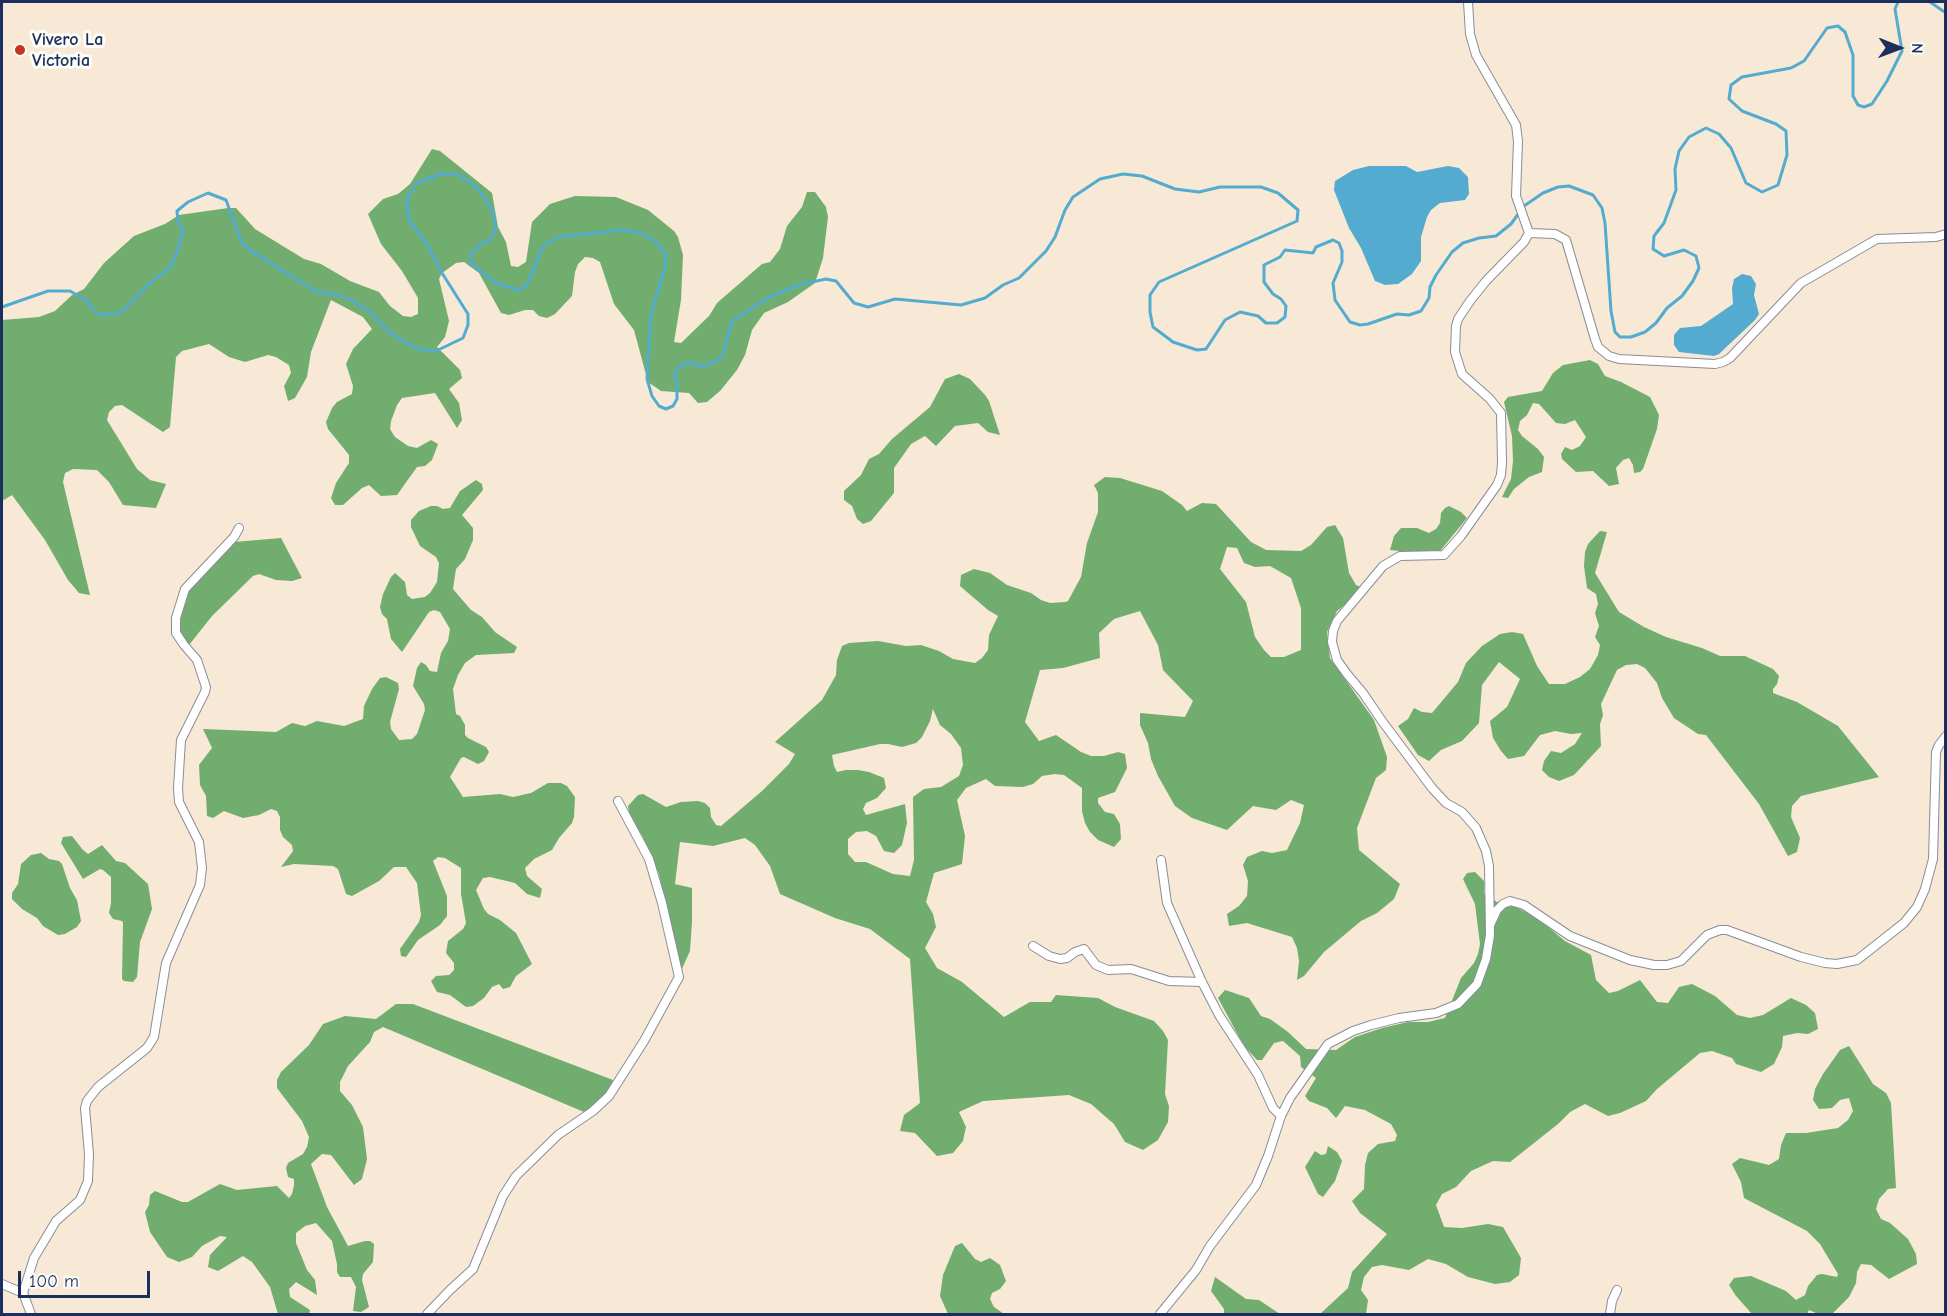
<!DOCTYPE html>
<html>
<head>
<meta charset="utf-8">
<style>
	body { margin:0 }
	#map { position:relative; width:1947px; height:1316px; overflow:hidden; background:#f7e9d5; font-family:"Comic Neue",sans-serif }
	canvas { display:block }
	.frame { position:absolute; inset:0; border:3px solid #1b2f5e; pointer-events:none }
	.north { position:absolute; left:1869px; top:18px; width:60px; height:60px; -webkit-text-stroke:4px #fdfcf7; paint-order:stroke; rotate:91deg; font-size:16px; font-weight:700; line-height:24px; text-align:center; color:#1b2f5e }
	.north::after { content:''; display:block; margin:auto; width:21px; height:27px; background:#1b2f5e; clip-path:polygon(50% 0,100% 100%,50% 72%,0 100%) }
	.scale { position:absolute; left:18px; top:1271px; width:132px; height:27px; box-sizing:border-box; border:3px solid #1b2f5e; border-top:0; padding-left:8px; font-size:18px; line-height:21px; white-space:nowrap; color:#1b2f5e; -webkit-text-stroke:4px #fdfcf7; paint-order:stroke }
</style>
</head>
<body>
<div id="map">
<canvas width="1947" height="1316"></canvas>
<div class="frame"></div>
<div class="north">N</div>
<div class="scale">100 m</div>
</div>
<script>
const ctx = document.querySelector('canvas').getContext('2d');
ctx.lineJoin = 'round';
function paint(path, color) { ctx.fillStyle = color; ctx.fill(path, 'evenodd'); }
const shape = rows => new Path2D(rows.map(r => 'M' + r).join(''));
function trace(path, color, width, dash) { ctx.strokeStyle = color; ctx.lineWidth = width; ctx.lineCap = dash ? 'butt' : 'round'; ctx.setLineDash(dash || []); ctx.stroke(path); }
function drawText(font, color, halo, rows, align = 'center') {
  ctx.font = font + ' "Comic Neue",sans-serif'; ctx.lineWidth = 6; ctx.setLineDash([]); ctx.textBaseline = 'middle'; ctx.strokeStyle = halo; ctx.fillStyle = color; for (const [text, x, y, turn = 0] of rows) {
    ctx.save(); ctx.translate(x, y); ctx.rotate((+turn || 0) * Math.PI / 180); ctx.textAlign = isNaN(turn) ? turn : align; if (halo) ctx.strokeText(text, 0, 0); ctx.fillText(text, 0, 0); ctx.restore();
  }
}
const forest = shape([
	[432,149,440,151,492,193,498,227,506,242,511,266,518,267,526,262,532,222,550,204,575,196,616,197,648,210,674,231,678,237,683,255,681,300,674,342,681,343,709,316,717,303,762,264,770,262,780,249,787,226,802,207,807,192,815,192,826,207,828,217,823,258,815,283,788,302,764,313,752,330,745,355,737,370,720,391,707,402,698,403,689,393,661,391,648,382,634,330,614,304,600,262,593,258,585,257,578,264,575,272,572,296,555,314,547,318,539,316,533,310,525,310,509,315,501,313,479,273,464,262,456,263,442,273,439,279,449,321,445,337,437,347,460,370,462,378,449,389,459,403,462,420,457,428,435,393,402,398,397,405,391,421,390,429,395,437,408,446,417,448,431,440,438,444,432,460,425,466,417,467,397,495,381,496,369,485,362,488,343,505,335,505,331,498,336,483,349,463,349,455,328,429,326,422,332,408,337,402,352,394,353,386,346,364,353,349,372,329,363,317,331,300,311,352,307,377,295,398,288,401,284,386,291,373,289,365,276,357,268,355,245,362,229,357,209,344,182,351,176,357,170,427,163,432,122,405,115,406,109,412,107,420,137,469,150,480,166,484,156,508,123,505,109,482,97,470,73,469,65,473,63,482,90,595,79,593,68,580,45,540,12,495,2,501,2,320,39,317,55,311,72,295,84,289,104,263,134,236,165,224,179,215,228,208,236,208,255,229,304,259,321,264,350,281,379,292,390,306,403,316,411,317,418,314,418,298,402,271,381,244,368,214,383,199,398,194,410,184],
	[1590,360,1598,364,1605,376,1621,382,1650,397,1659,415,1657,429,1643,469,1640,472,1634,473,1633,465,1629,458,1623,460,1616,468,1619,484,1609,486,1593,471,1576,472,1562,459,1561,454,1565,447,1572,450,1580,446,1586,437,1575,420,1565,424,1556,423,1539,404,1533,403,1527,415,1520,421,1518,430,1522,436,1538,449,1544,457,1542,472,1529,477,1514,489,1508,498,1502,497,1511,479,1513,461,1512,436,1504,402,1508,397,1542,391,1553,373,1563,365],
	[959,374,970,379,985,395,989,401,1000,435,988,432,978,423,955,426,936,446,925,436,911,444,894,468,894,493,871,521,863,524,857,519,852,506,844,500,844,491,861,475,869,459,879,454,892,439,930,407,945,379],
	[1105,477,1120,478,1162,491,1182,505,1187,511,1202,503,1216,504,1251,542,1266,550,1301,551,1311,545,1327,527,1335,525,1343,538,1349,573,1356,585,1361,587,1356,596,1337,611,1327,632,1330,658,1374,720,1387,757,1386,770,1376,778,1357,828,1359,850,1400,884,1394,899,1377,913,1361,921,1324,952,1304,976,1297,980,1299,961,1297,948,1292,937,1247,923,1229,926,1227,914,1239,906,1247,896,1248,881,1243,865,1247,857,1262,851,1272,853,1287,850,1300,823,1304,805,1291,800,1276,810,1253,806,1227,830,1192,818,1175,806,1158,776,1151,759,1148,743,1140,725,1140,713,1185,717,1193,701,1163,670,1158,645,1140,611,1114,619,1099,633,1100,658,1063,668,1040,670,1025,722,1039,741,1056,735,1081,752,1091,756,1104,756,1118,752,1125,754,1127,768,1115,792,1098,798,1098,803,1105,812,1114,814,1120,824,1121,839,1114,847,1098,840,1090,832,1085,823,1082,811,1082,788,1064,775,1055,774,1042,776,1033,784,1023,787,995,786,986,779,966,788,957,800,965,836,962,864,934,873,926,902,933,914,936,927,925,948,937,968,962,982,1004,1017,1030,1002,1051,1002,1056,995,1098,998,1115,1007,1154,1021,1163,1031,1168,1040,1165,1094,1169,1106,1168,1122,1158,1140,1143,1150,1125,1142,1114,1124,1091,1104,1069,1095,983,1101,959,1112,966,1127,963,1141,953,1153,937,1156,915,1133,900,1131,904,1115,920,1103,910,959,870,929,835,918,780,894,770,866,755,845,745,838,713,846,680,842,675,884,692,888,692,922,690,951,681,971,659,874,642,835,630,819,628,806,638,795,643,794,666,807,681,802,698,801,705,803,710,808,711,817,716,825,721,826,762,791,789,764,795,754,775,742,822,700,836,675,837,660,842,646,849,643,878,641,906,646,921,645,939,651,953,659,975,663,982,658,988,650,989,635,998,616,988,610,960,586,961,575,974,569,990,573,1007,585,1031,593,1041,600,1050,603,1065,602,1068,601,1081,577,1087,543,1098,512,1098,493,1094,485],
	[1227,547,1237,548,1244,563,1255,567,1270,566,1291,578,1301,608,1301,650,1284,657,1271,657,1264,650,1255,637,1246,602,1220,569],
	[933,709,940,725,951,734,961,748,963,765,959,776,941,787,924,789,913,797,914,860,910,876,893,874,866,862,855,862,848,854,848,839,856,832,867,831,876,836,884,851,894,853,902,845,907,823,905,804,866,815,863,809,866,803,877,798,886,788,884,778,869,772,858,770,846,770,837,772,834,766,832,755,880,744,888,744,902,747,916,743,922,737,930,721],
	[476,480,482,484,483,490,462,515,473,528,473,540,465,559,456,569,453,589,471,610,482,617,495,632,517,647,514,653,476,655,465,663,458,675,453,689,456,714,460,716,465,725,465,735,468,738,486,747,489,752,484,761,478,764,464,757,461,758,450,777,463,797,500,794,513,797,531,793,548,783,561,783,567,786,575,797,574,817,572,823,559,838,552,850,534,859,525,868,527,876,542,889,540,898,527,894,515,883,490,877,483,878,476,890,484,909,488,914,500,920,516,933,532,964,516,976,510,987,503,989,499,984,492,987,484,998,473,1006,466,1007,450,995,437,992,431,981,436,976,449,975,454,970,454,963,446,953,448,941,463,929,466,923,461,894,461,868,445,858,438,857,433,861,447,896,447,916,440,925,418,940,406,957,401,956,400,949,419,922,421,915,417,883,406,867,394,867,379,881,352,896,346,894,338,869,333,866,294,864,281,867,293,851,292,845,283,837,280,830,280,817,277,811,271,809,259,815,243,818,224,811,213,818,207,816,206,796,200,785,199,765,212,748,203,729,276,732,292,723,305,726,317,721,344,726,363,719,364,706,372,689,380,678,386,677,398,683,399,689,390,722,391,729,399,740,412,739,417,734,425,710,424,704,413,686,417,668,421,662,426,665,430,671,437,672,441,653,448,641,450,629,440,612,434,610,429,612,402,652,391,639,387,619,382,614,380,607,383,594,391,577,395,573,405,582,407,595,412,599,425,597,430,593,437,582,439,563,436,557,420,546,411,527,411,520,419,511,431,506,437,506,443,509,450,508,460,491],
	[1449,506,1461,512,1467,518,1440,551,1429,554,1390,550,1394,536,1401,528,1417,528,1429,533,1436,529,1440,523,1441,513,1445,508],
	[1600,531,1607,532,1595,573,1619,612,1644,627,1666,637,1702,648,1720,656,1745,656,1773,669,1779,676,1777,684,1773,689,1773,693,1797,702,1838,726,1879,777,1801,796,1792,806,1791,817,1800,838,1797,852,1788,856,1759,804,1706,735,1698,734,1674,718,1662,698,1657,683,1645,668,1637,664,1626,665,1617,670,1601,704,1603,715,1600,724,1601,746,1574,775,1559,781,1549,777,1542,770,1544,761,1551,751,1561,753,1575,744,1582,733,1571,734,1555,731,1540,735,1524,756,1508,759,1501,751,1493,738,1490,721,1507,707,1520,679,1499,662,1482,685,1479,723,1462,741,1441,750,1429,761,1418,755,1398,726,1408,719,1414,708,1422,712,1432,713,1458,682,1466,663,1482,646,1500,634,1512,632,1523,634,1537,666,1549,684,1565,684,1580,677,1590,669,1598,655,1600,645,1595,637,1599,626,1595,613,1598,604,1596,594,1587,588,1584,566,1585,552,1588,544],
	[281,538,302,578,292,581,276,580,259,574,253,576,212,616,189,645,179,633,179,617,188,589,234,542],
	[72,836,83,850,88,854,102,845,116,861,125,863,148,884,152,909,140,942,137,977,133,982,124,981,122,979,123,923,122,921,113,919,109,913,111,903,111,877,103,870,100,869,83,879,61,843,63,837],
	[41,853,49,859,59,861,62,864,70,888,77,900,81,921,77,927,65,934,58,935,43,926,37,918,22,909,12,899,12,893,18,884,21,864,31,855],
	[1475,872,1484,881,1484,894,1505,907,1514,906,1537,918,1565,941,1591,955,1596,980,1609,993,1618,991,1640,980,1657,1002,1668,1003,1679,987,1692,984,1715,996,1737,1015,1750,1018,1763,1015,1791,998,1806,1005,1815,1013,1818,1029,1808,1034,1797,1033,1783,1036,1782,1047,1774,1064,1761,1072,1736,1064,1732,1058,1712,1051,1700,1053,1657,1089,1646,1101,1620,1113,1608,1116,1585,1104,1570,1112,1558,1124,1510,1162,1493,1161,1471,1171,1456,1187,1442,1194,1436,1205,1444,1227,1462,1228,1488,1224,1503,1227,1521,1258,1519,1275,1510,1282,1495,1284,1468,1277,1446,1264,1428,1259,1409,1270,1382,1265,1372,1267,1364,1277,1361,1290,1368,1300,1366,1314,1320,1314,1348,1288,1352,1272,1387,1234,1360,1213,1352,1201,1364,1189,1365,1165,1368,1153,1378,1144,1395,1141,1397,1135,1391,1124,1365,1110,1345,1106,1336,1118,1327,1108,1309,1101,1305,1096,1316,1078,1301,1067,1300,1056,1283,1041,1274,1043,1262,1060,1257,1060,1244,1046,1218,998,1225,990,1249,998,1261,1016,1270,1019,1288,1032,1306,1049,1336,1050,1355,1037,1382,1028,1408,1022,1428,1022,1445,1018,1461,978,1474,963,1478,954,1480,944,1475,904,1463,879,1467,873],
	[396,1004,413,1004,613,1080,606,1095,584,1112,383,1027,374,1032,370,1042,348,1066,340,1082,340,1091,352,1105,363,1127,367,1159,362,1179,354,1185,331,1155,322,1154,311,1164,327,1207,348,1246,365,1241,370,1241,374,1244,373,1262,363,1274,362,1280,369,1307,361,1312,353,1311,356,1287,351,1277,340,1277,337,1272,337,1264,332,1241,316,1223,305,1226,296,1233,296,1243,307,1270,315,1280,317,1295,296,1282,289,1289,290,1297,310,1310,309,1314,278,1314,270,1287,252,1262,243,1256,218,1271,208,1267,210,1255,227,1237,220,1236,202,1246,192,1257,179,1262,167,1257,150,1232,145,1212,149,1205,150,1195,155,1191,182,1202,188,1202,220,1184,237,1190,277,1186,289,1198,292,1194,294,1185,294,1179,288,1177,286,1168,288,1163,303,1154,307,1147,309,1137,302,1121,277,1088,277,1080,281,1072,309,1045,323,1024,345,1016,376,1019],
	[1849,1046,1873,1084,1886,1093,1891,1103,1896,1188,1888,1189,1879,1199,1876,1209,1881,1219,1890,1223,1908,1239,1916,1254,1917,1264,1889,1279,1871,1265,1861,1264,1857,1272,1856,1283,1849,1297,1832,1314,1818,1314,1809,1310,1807,1314,1752,1314,1736,1296,1729,1285,1734,1278,1751,1276,1786,1291,1796,1300,1805,1295,1808,1286,1817,1275,1822,1274,1837,1277,1838,1274,1820,1244,1807,1231,1744,1198,1741,1182,1732,1164,1740,1158,1769,1165,1779,1159,1781,1145,1786,1133,1806,1133,1838,1128,1848,1120,1853,1111,1849,1098,1840,1100,1832,1108,1819,1109,1813,1100,1815,1089,1823,1074,1840,1050],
	[1328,1146,1337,1152,1342,1161,1335,1181,1323,1197,1318,1194,1305,1167,1315,1151,1321,1155,1326,1154],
	[962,1243,975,1259,981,1262,990,1258,1000,1265,1006,1281,1000,1289,992,1293,990,1299,994,1307,1004,1314,948,1314,940,1296,943,1275,955,1246],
	[1215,1277,1246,1299,1259,1300,1280,1314,1224,1314,1224,1309,1211,1291]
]);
const water = shape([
	[1369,166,1406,166,1417,172,1448,166,1459,168,1468,177,1469,194,1465,200,1440,203,1431,210,1427,217,1421,237,1421,261,1412,274,1398,284,1385,285,1375,281,1361,248,1349,228,1334,190,1335,181,1353,170],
	[1742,274,1751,276,1756,284,1754,295,1759,314,1755,320,1719,354,1714,356,1679,352,1674,345,1674,335,1680,328,1701,326,1733,304,1732,288,1734,279]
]);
const stream = shape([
	[1930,2,1946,13],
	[2,307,48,291,70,291,87,301,94,311,103,315,122,312,153,280,170,268,175,258,183,231,178,221,177,211,188,202,208,193,226,200,241,241,248,249,317,292,340,295,351,300,368,310,390,333,402,340,419,349,436,351,463,338,468,325,468,314,442,273,428,246,409,220,407,198,417,183,441,174,459,175,473,184,484,197,493,212,496,229,490,240,481,244,475,249,471,254,471,263,494,282,506,286,519,290,527,285,543,246,559,237,623,230,641,233,655,241,666,254,665,267,651,314,647,379,652,396,659,406,666,409,673,406,677,399,677,380,674,375,678,368,688,362,699,366,709,365,723,356,732,321,768,298,798,285,826,279,836,281,854,303,868,307,895,299,961,305,985,298,1003,285,1019,278,1046,251,1055,237,1065,210,1073,197,1100,179,1123,174,1142,176,1175,189,1199,192,1220,187,1261,187,1278,193,1298,210,1297,221,1159,282,1150,295,1150,312,1153,327,1173,342,1197,350,1206,349,1225,320,1240,312,1258,316,1266,323,1277,323,1285,317,1286,306,1281,299,1273,294,1264,282,1264,265,1280,257,1285,250,1313,253,1316,247,1333,240,1339,243,1342,251,1342,262,1333,283,1335,300,1350,322,1360,325,1368,324,1397,314,1409,315,1421,311,1429,298,1430,287,1436,275,1452,252,1463,243,1479,238,1496,236,1511,224,1524,206,1543,193,1558,187,1569,186,1593,195,1602,208,1605,223,1611,311,1615,332,1620,337,1631,337,1645,332,1656,323,1667,308,1682,296,1693,281,1699,268,1696,256,1684,250,1664,256,1653,249,1654,236,1664,223,1676,190,1675,169,1679,151,1689,137,1706,128,1719,134,1731,148,1746,183,1762,192,1778,185,1787,155,1786,131,1776,124,1742,111,1729,99,1731,85,1742,77,1791,68,1804,61,1827,28,1838,26,1845,32,1853,55,1853,96,1858,105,1864,107,1872,104,1887,81,1902,51,1895,9,1898,2]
]);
const street = shape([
	[1468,2,1470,34,1476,55,1516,125,1518,141,1516,196,1529,233,1555,234,1566,240,1595,339,1598,347,1609,356,1619,359,1715,364,1723,362,1730,358,1801,283,1877,239,1936,237,1946,234],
	[1161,860,1167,903,1202,982,1219,1015,1258,1075,1273,1108,1281,1116],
	[1490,925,1497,910,1503,904,1510,901,1524,905,1570,936,1630,960,1654,965,1667,965,1681,961,1707,935,1720,930,1727,930,1801,957,1825,963,1837,964,1857,960,1904,923,1917,907,1925,889,1933,859,1936,752,1939,745,1946,736],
	[1033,946,1049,956,1060,959,1067,958,1075,952,1084,949,1096,965,1108,970,1131,969,1169,981,1202,982],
	[2,1284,23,1293],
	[31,1314,23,1293,34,1258,56,1221,80,1200,88,1181,89,1154,85,1108,87,1101,98,1087,147,1048,154,1037,166,963,200,885,202,868,199,842,179,802,178,788,181,740,205,692,206,687,197,660,184,645,176,633,176,618,185,589,234,537,239,528],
	[427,1314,450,1290,473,1269,503,1196,516,1176,558,1135,593,1111,609,1096,644,1041,679,977,662,903,649,859,618,801],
	[1160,1314,1196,1270,1210,1246,1256,1185,1268,1156,1281,1116,1290,1098,1328,1044,1353,1031,1371,1025,1399,1018,1436,1013,1458,1004,1477,984,1486,959,1490,935,1489,866,1486,851,1476,828,1462,812,1446,803,1432,788,1382,721,1363,693,1347,674,1337,660,1332,642,1333,631,1337,621,1383,566,1400,556,1444,555,1461,536,1497,485,1501,475,1502,462,1501,413,1490,399,1462,374,1455,352,1456,326,1458,319,1470,301,1486,281,1524,242,1529,233],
	[1610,1314,1612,1301,1617,1290]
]);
const markers = [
	[20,50,6,"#c8321e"]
];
const poiNames = [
	["Vivero La",32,40],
	["Victoria",32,61]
];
paint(forest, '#70ad6e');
paint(water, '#53abd0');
trace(stream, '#53abd0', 3);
trace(street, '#898c9a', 10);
trace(street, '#fff', 8);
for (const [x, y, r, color] of markers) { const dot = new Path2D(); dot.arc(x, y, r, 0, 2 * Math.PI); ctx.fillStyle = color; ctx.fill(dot); trace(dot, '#fdfcf7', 2); }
drawText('bold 18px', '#1b2f5e', '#fdfcf7', poiNames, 'left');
</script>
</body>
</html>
